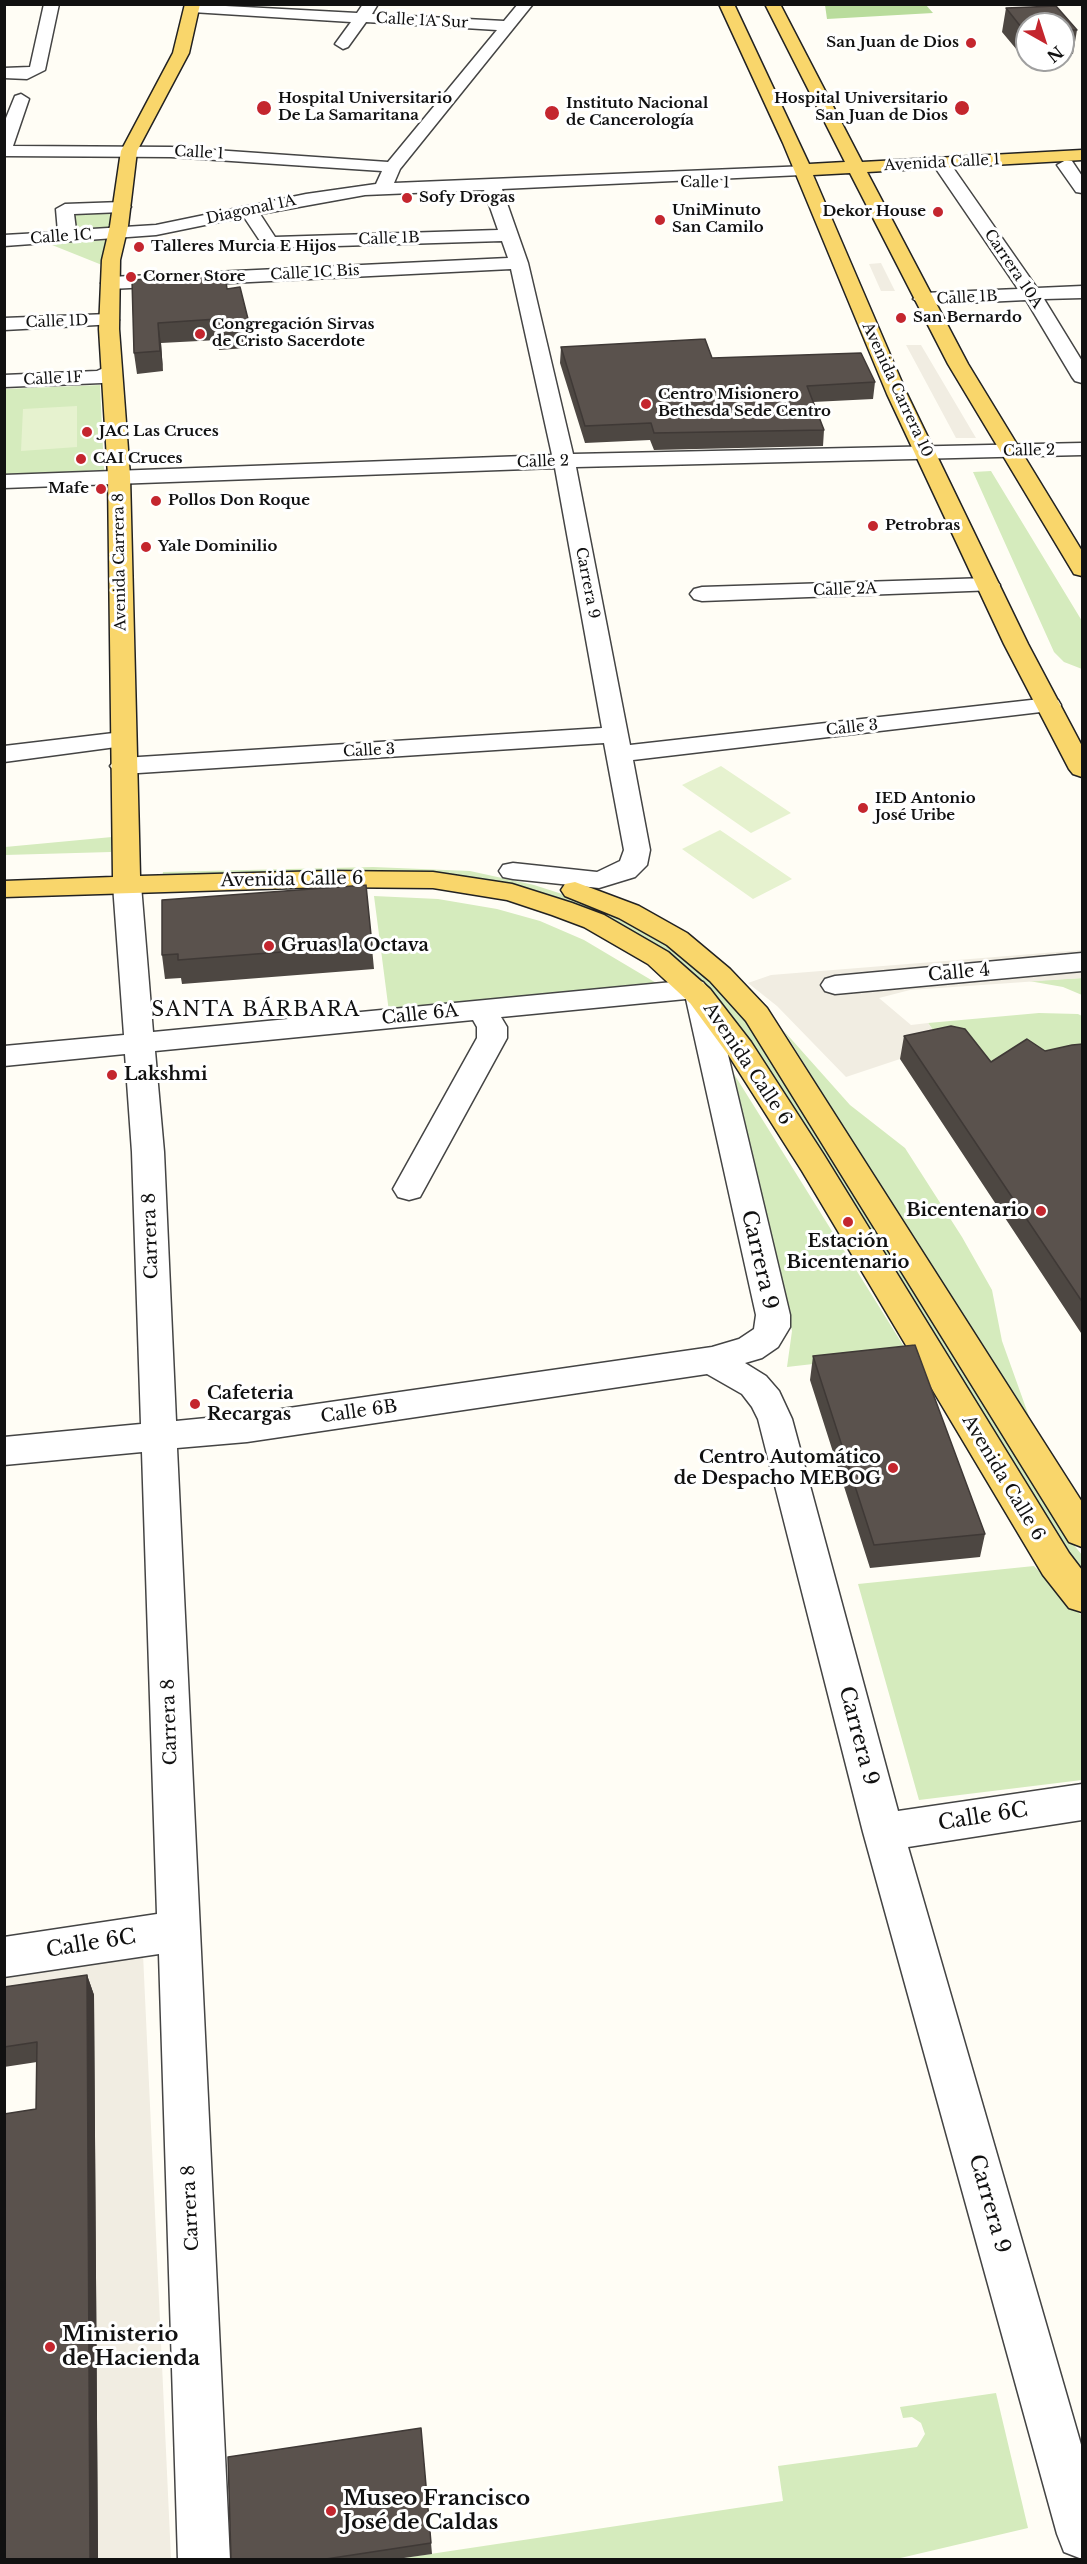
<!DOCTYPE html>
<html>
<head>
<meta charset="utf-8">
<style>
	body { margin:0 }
	#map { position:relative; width:1087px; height:2564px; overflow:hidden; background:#fffdf5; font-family:"Libre Baskerville",serif }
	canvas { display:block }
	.frame { position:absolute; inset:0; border:6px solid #111; pointer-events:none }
	.north { position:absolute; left:1015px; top:12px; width:60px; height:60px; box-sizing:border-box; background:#fff; border:2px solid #a0a0a0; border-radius:50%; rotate:141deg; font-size:16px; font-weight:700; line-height:24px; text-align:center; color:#111 }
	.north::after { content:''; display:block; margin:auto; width:21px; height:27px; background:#c4262e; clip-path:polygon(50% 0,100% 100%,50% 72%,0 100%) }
</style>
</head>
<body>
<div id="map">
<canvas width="1087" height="2564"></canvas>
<div class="frame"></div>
<div class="north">N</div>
</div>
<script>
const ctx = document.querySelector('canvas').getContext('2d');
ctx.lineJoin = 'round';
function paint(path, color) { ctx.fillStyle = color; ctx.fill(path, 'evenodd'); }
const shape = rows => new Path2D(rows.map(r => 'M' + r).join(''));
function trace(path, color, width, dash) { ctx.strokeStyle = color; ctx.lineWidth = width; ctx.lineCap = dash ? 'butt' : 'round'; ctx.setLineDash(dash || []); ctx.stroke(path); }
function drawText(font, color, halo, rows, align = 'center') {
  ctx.font = font + ' "Libre Baskerville",serif'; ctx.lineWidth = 6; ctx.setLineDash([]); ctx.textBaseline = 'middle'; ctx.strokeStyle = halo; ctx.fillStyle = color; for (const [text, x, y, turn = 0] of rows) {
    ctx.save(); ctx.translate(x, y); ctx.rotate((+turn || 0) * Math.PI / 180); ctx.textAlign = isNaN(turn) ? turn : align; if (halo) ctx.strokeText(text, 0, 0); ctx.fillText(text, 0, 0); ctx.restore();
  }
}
const green = shape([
	[111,211,109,229,75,231,75,212],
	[107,240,102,265,47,243],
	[100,385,104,470,5,475,5,389],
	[991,471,1082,621,1082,669,1064,662,1054,652,973,472],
	[112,837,111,852,5,855,5,847],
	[373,867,470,871,534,885,584,901,631,922,684,954,719,984,745,1019,1065,1534,1082,1555,1082,1574,1054,1537,737,1023,709,987,676,957,626,928,529,891,162,878,163,872],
	[374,896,438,899,497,909,540,921,584,940,663,987,389,1012],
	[1082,978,1082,995,1063,987,1029,981],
	[1039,1013,1078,1014,1082,1016,1082,1067,986,1086,947,1050,928,1023],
	[784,1031,850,1105,905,1148,962,1237,992,1290,1002,1341,1031,1422,928,1264],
	[734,1074,908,1353,787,1367,792,1331],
	[1034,1566,1082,1616,1082,1780,919,1800,858,1584],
	[996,2393,1028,2528,892,2560,397,2559,783,2501,778,2466,917,2447,925,2434,921,2423,912,2417,903,2418,900,2407]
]);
const forest = shape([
	[825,5,926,5,933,13,827,19]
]);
const pitch = shape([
	[77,406,77,447,21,451,23,409],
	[721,766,791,813,751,833,682,785],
	[720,830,792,879,753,899,682,849]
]);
const plaza = shape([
	[881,263,895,291,881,291,869,264],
	[906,345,921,345,976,438,956,438],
	[1082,950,1082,978,910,990,879,998,911,1025,928,1023,947,1050,900,1059,846,1077,777,1006,748,983,771,975],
	[143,1954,171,2559,98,2559,94,1996,5,2008,4,1974]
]);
const minor = shape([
	[44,4,59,4,45,70,27,79,4,78,4,68,30,67,44,4],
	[188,4,357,13,363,4,378,4,372,14,504,21,518,4,533,4,400,169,394,183,807,166,810,170,801,175,502,189,528,263,573,454,1082,443,1082,455,576,467,630,745,1049,698,1058,700,1061,705,1058,710,633,760,650,850,647,865,635,877,599,888,513,879,503,877,499,871,503,865,513,863,597,872,620,861,624,850,604,743,123,774,114,771,110,766,114,761,123,758,602,728,555,468,4,488,4,475,552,455,511,269,110,289,101,283,110,277,508,258,502,241,270,248,264,247,244,217,156,235,4,246,4,235,58,232,56,209,65,204,122,202,131,207,122,212,74,214,76,230,156,225,306,194,376,184,382,171,171,157,4,156,4,123,15,96,21,94,29,99,13,146,171,147,388,162,497,30,366,22,348,47,343,49,335,44,351,22,192,12,185,8,188,4],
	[484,190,498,230,275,237,260,214,365,195,484,190],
	[941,158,947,159,1037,288,1082,286,1082,298,1044,299,1082,361,1082,383,1075,381,1072,377,1026,300,923,305,913,299,923,293,1018,289,932,163,941,158],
	[1066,160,1072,161,1082,176,1082,193,1076,192,1057,165,1066,160],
	[109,314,119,320,116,324,4,330,4,318,109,314],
	[110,365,117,367,120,371,109,381,102,383,4,387,4,375,97,371,110,365],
	[988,578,996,580,1000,585,996,590,702,601,694,599,690,594,694,589,702,587,988,578],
	[122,732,131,735,135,740,131,745,4,762,4,746,122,732],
	[127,877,137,879,141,885,153,1032,693,980,703,982,714,996,790,1315,790,1327,778,1347,762,1358,745,1363,766,1376,779,1391,792,1419,898,1811,1082,1784,1082,1820,908,1847,1082,2448,1082,2559,1064,2552,1057,2534,863,1832,758,1419,752,1407,742,1394,707,1374,247,1442,177,1448,230,2560,178,2560,159,1954,4,1977,4,1937,157,1914,142,1452,4,1465,4,1437,141,1424,132,1152,125,1054,4,1066,4,1046,124,1035,113,885,117,879,127,877],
	[686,999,756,1315,754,1329,739,1339,712,1347,247,1414,176,1421,164,1152,155,1051,473,1020,477,1027,477,1038,393,1189,398,1197,409,1200,420,1197,507,1038,507,1027,501,1017,686,999],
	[1082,953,1082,971,835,994,825,991,821,985,825,979,835,976,1082,953]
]);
const major = shape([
	[185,4,200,4,189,53,137,151,128,226,120,260,119,329,130,476,140,876,326,871,433,872,512,884,572,903,604,915,668,952,710,989,751,1042,824,1155,1069,1553,1082,1570,1082,1612,1069,1608,1043,1575,802,1171,729,1056,690,1003,648,964,584,927,552,915,507,900,433,888,326,887,4,897,4,881,113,877,108,476,99,329,102,260,110,226,121,151,173,53,185,4],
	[719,4,734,4,809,164,845,162,765,4,780,4,862,162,1082,150,1082,160,867,172,968,364,1082,551,1082,576,1074,574,948,364,850,173,813,175,907,394,1028,644,1082,746,1082,777,1073,774,1069,769,1004,644,887,394,783,143,719,4],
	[575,882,639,906,687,933,730,969,767,1008,1082,1502,1082,1547,1069,1542,746,1021,710,981,667,945,619,918,565,896,561,890,565,884,575,882]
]);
const wall = shape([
	[1056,6,1077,30,1073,54,1063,54,1063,24,1027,24,1027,56,1022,56,1002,32,1006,8],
	[132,280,227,289,248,319,250,340,246,340,246,348,219,350,218,340,161,343,163,371,137,374,134,353],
	[561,347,712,358,875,382,873,399,813,402,824,430,823,446,654,450,650,440,585,443,560,363],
	[366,885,374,969,182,984,181,978,165,979,162,955],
	[904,1036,991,1062,1083,1044,1083,1336,900,1059],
	[813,1356,985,1534,980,1557,870,1568,810,1380],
	[87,1975,94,1995,98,2559,4,2559,36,2109,37,2062,4,2067,4,1987],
	[422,2440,432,2554,397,2559,231,2559]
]);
const shadedWall = shape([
	[158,323,161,343,163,371,160,351],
	[87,1975,94,1995,98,2559,90,2559]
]);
const building = shape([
	[1056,6,1077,30,1063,30,1063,24,1027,24,1027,32,1025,32,1006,8,1056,6],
	[225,274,227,289,240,287,248,319,243,320,244,327,217,330,217,319,158,323,160,351,134,353,132,280,225,274],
	[705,339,712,358,861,353,875,382,807,386,824,430,654,433,651,423,585,426,561,347,705,339],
	[366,885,372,945,178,960,178,954,162,955,162,900,366,885],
	[951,1026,965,1029,991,1062,1027,1039,1045,1051,1072,1045,1083,1044,1083,1303,904,1036,951,1026],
	[915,1345,985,1534,874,1545,813,1356,915,1345],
	[87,1975,90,2559,4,2559,4,2114,36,2109,37,2042,4,2047,4,1987,87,1975],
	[421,2428,431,2543,326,2559,231,2559,228,2457,421,2428]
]);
const markers = [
	[971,43,6,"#c4262e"],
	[264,108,8,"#c4262e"],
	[962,108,8,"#c4262e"],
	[552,113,8,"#c4262e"],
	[407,198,6,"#c4262e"],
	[938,212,6,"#c4262e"],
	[660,220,6,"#c4262e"],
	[139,247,6,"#c4262e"],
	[131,277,6,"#c4262e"],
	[901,318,6,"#c4262e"],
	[200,334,6,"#c4262e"],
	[646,404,6,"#c4262e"],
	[87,432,6,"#c4262e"],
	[81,459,6,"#c4262e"],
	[101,489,6,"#c4262e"],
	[156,501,6,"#c4262e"],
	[873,526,6,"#c4262e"],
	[146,547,6,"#c4262e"],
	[863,808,6,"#c4262e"],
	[269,946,6,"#c4262e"],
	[112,1075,6,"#c4262e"],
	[1041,1211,6,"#c4262e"],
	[848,1222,6,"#c4262e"],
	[195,1404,6,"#c4262e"],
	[893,1468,6,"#c4262e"],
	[50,2347,6,"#c4262e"],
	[331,2511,6,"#c4262e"]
];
const farStreetnames = [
	["Calle 1A Sur",422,21,3],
	["Calle 1",199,153,3],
	["Avenida Calle 1",942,163,-3],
	["Calle 1",705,183,1],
	["Diagonal 1A",251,210,-12],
	["Calle 1C",61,237,-4],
	["Calle 1B",389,239,-2],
	["Carrera 10A",1013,269,56],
	["Calle 1C Bis",315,273,-3],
	["Calle 1B",967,298,-3],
	["Calle 1D",57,322,-2],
	["Calle 1F",53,379,-3],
	["Avenida Carrera 10",897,390,65],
	["Calle 2",1029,451,-1],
	["Calle 2",543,462,-2],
	["Avenida Carrera 8",120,562,-91],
	["Carrera 9",587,583,79],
	["Calle 2A",845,590,-2],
	["Calle 3",852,728,-6],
	["Calle 3",369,751,-3]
];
const farPoinames = [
	["San Juan de Dios",959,43,"right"],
	["Hospital Universitario",278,99],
	["De La Samaritana",278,116],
	["Hospital Universitario",948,99,"right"],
	["San Juan de Dios",948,116,"right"],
	["Instituto Nacional",566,104],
	["de Cancerología",566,121],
	["Sofy Drogas",419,198],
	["UniMinuto",672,211],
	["San Camilo",672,228],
	["Dekor House",926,212,"right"],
	["Talleres Murcia E Hijos",151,247],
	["Corner Store",143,277],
	["San Bernardo",913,318],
	["Congregación Sirvas",212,325],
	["de Cristo Sacerdote",212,342],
	["Centro Misionero",658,395],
	["Bethesda Sede Centro",658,412],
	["JAC Las Cruces",99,432],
	["CAI Cruces",93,459],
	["Mafe",89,489,"right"],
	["Pollos Don Roque",168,501],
	["Petrobras",885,526],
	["Yale Dominilio",158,547],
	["IED Antonio",875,799],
	["José Uribe",875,816]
];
const streetNames = [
	["Avenida Calle 6",292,880,-1],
	["Calle 4",959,973,-5],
	["Calle 6A",420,1015,-6],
	["Avenida Calle 6",747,1064,56],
	["Carrera 8",151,1236,-92],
	["Calle 6B",359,1412,-8],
	["Avenida Calle 6",1003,1478,59],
	["Carrera 8",170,1722,-92],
	["Carrera 8",191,2208,-93]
];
const poiNames = [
	["Gruas la Octava",281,946],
	["Lakshmi",124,1075],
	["Bicentenario",1029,1211,"right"],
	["Estación",848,1242,"center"],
	["Bicentenario",848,1263,"center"],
	["Cafeteria",207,1394],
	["Recargas",207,1415],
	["Centro Automático",881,1458,"right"],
	["de Despacho MEBOG",881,1479,"right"]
];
const neighbourhoodNames = [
	["SANTA BÁRBARA",256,1010]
];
const nearStreetnames = [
	["Carrera 9",759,1260,77],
	["Carrera 9",858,1736,75],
	["Calle 6C",983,1817,-9],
	["Calle 6C",91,1944,-9],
	["Carrera 9",989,2204,74]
];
const nearPoinames = [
	["Ministerio",62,2335],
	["de Hacienda",62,2359],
	["Museo Francisco",343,2499],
	["José de Caldas",343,2523]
];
paint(green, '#d5ebbd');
paint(forest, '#b9dc9c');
paint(pitch, '#e6f2cf');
paint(plaza, '#f1ede2');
trace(minor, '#444', 3);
trace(major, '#222', 3);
paint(minor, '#fff');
paint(major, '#f9d66b');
paint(wall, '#4d4742');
paint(shadedWall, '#3f3936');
paint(building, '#5a524d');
trace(building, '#3f3936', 1.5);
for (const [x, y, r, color] of markers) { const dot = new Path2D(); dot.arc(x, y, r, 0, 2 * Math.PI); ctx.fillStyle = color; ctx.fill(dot); trace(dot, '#fff', 2); }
drawText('15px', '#111', '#fff', farStreetnames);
drawText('bold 15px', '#111', '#fff', farPoinames, 'left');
drawText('18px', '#111', '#fff', streetNames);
drawText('bold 18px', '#111', '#fff', poiNames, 'left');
ctx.letterSpacing = '1.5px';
drawText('20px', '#111', '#fff', neighbourhoodNames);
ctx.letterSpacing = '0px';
drawText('21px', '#111', '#fff', nearStreetnames);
drawText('bold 21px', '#111', '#fff', nearPoinames, 'left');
</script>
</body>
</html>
